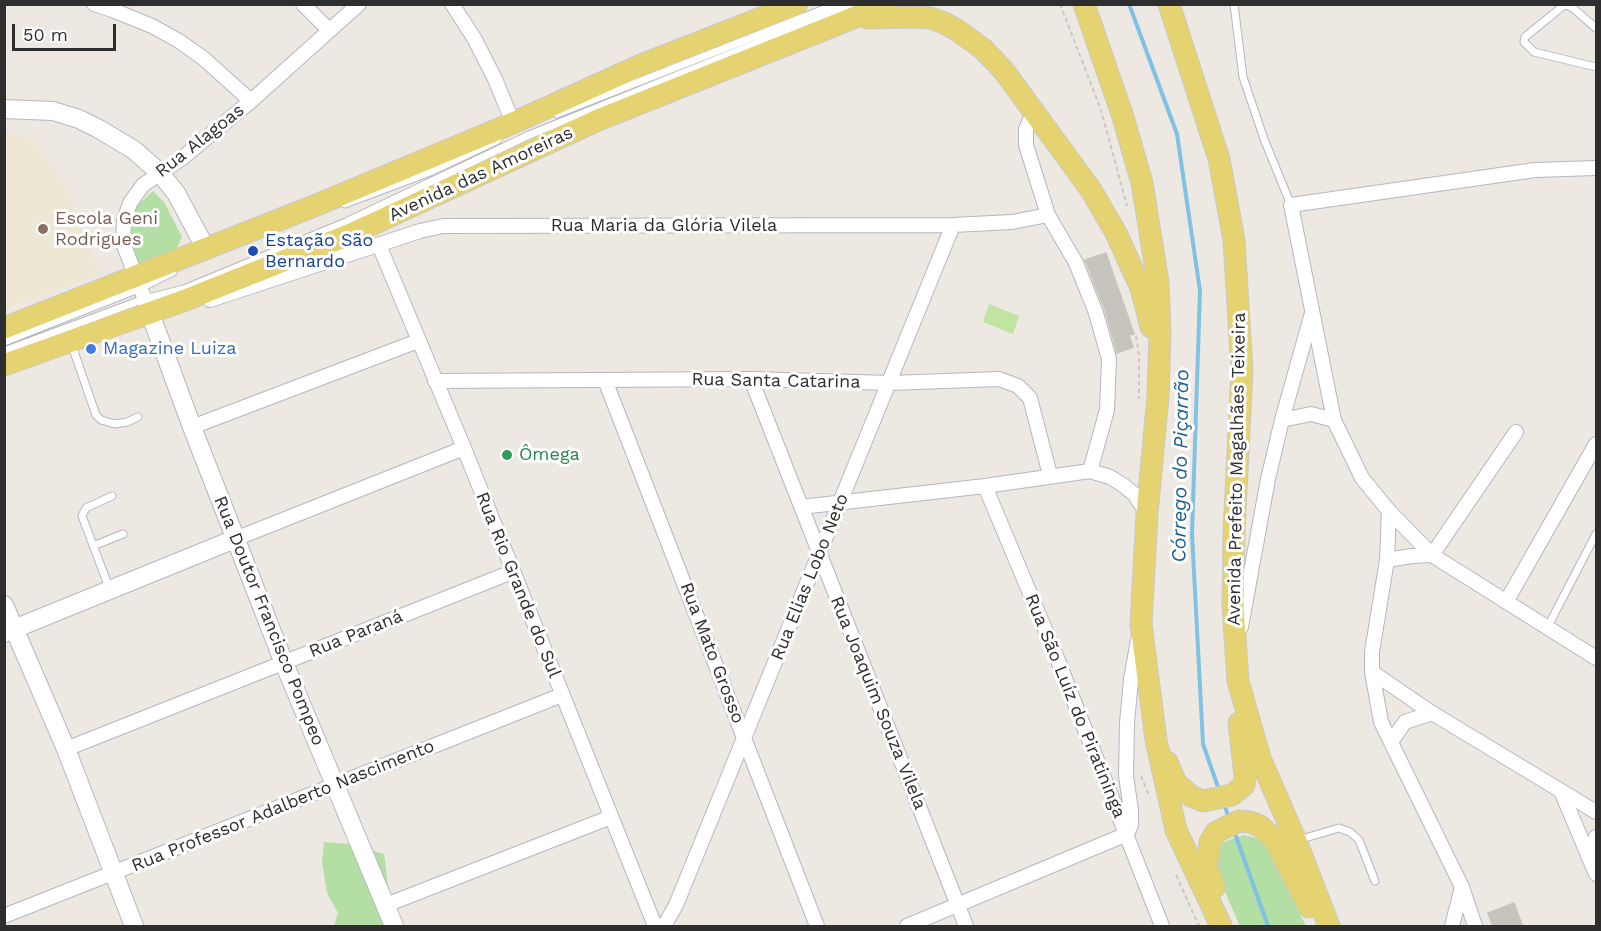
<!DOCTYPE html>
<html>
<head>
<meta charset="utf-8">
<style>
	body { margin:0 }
	#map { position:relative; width:1601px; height:931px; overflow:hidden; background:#ede9e2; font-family:"Work Sans",sans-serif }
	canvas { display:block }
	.frame { position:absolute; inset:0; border:6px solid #2e2e2e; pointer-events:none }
	.scale { position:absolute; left:12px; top:24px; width:104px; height:27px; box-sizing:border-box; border:3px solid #2e2e2e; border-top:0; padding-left:8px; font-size:18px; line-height:21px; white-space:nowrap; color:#2e2e2e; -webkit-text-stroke:4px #fff; paint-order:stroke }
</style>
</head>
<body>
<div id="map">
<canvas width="1601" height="931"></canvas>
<div class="frame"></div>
<div class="scale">50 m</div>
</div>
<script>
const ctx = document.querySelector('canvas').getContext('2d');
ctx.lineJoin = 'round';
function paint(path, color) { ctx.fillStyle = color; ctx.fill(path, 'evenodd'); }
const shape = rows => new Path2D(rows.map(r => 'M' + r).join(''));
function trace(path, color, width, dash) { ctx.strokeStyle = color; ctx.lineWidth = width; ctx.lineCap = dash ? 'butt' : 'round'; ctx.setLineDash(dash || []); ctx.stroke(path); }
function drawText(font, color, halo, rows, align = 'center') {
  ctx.font = font + ' "Work Sans",sans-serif'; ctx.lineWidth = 6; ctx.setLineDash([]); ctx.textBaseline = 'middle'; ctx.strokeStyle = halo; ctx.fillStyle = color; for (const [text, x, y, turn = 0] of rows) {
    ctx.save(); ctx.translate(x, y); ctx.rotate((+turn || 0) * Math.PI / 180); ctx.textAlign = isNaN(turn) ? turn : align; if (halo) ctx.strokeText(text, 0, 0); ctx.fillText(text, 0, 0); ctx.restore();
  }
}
const education = shape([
	[5,132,32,138,64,183,100,274,5,308]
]);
const green = shape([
	[153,191,164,202,182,237,176,250,139,264,128,240,128,224,138,205],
	[1243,835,1262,839,1306,926,1240,926,1215,870,1221,843],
	[324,842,349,844,384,854,393,926,334,926,338,913,327,893,322,862]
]);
const pitch = shape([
	[989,304,1019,316,1013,334,983,322]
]);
const stream = shape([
	[1129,4,1177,134,1200,291,1192,534,1203,744,1219,790],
	[1224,803,1229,819],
	[1234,831,1268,926]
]);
const building = shape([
	[1106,253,1134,334,1129,335,1133,347,1117,353,1105,310,1085,260,1106,253],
	[1514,903,1523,927,1493,927,1488,913,1514,903]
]);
const path = shape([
	[1060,4,1101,110,1127,206],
	[1136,336,1139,355,1139,399],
	[1141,776,1150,798],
	[1176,875,1199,926]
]);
const lane = shape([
	[1234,4,1243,77,1264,139,1291,205],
	[1596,28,1574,9,1567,5,1563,6,1525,37,1524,42,1534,52,1596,67],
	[557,114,837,4],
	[345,204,430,172,498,140],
	[4,342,141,288,173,272],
	[71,343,96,415,101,420,115,424,127,422,138,417],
	[4,351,144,299,184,289,346,222,529,135,854,4],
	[93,546,123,534],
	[110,590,82,516,86,508,112,496],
	[1547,628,1596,534],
	[1298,840,1339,828,1350,832,1359,840,1375,881]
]);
const street = shape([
	[94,4,115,11,152,26,179,41,203,58,251,101],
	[303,4,329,30],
	[452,4,474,38,495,79,513,123],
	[1596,168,1535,170,1291,205,1334,420,1362,478,1389,511,1432,555,1596,658],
	[379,245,464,448,655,926],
	[210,300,420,231,443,226,953,225,1012,222,1048,215],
	[150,313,123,243,124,221,130,203,143,185,181,159,251,101,359,4],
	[751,379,966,926],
	[605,380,817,926],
	[435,381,751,379,890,383,999,379,1018,386,1030,398,1050,475],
	[1282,420,1311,414,1334,420],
	[192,427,418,341],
	[1090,471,1110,477,1123,485,1134,494,1147,514],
	[985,486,1057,658,1162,926],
	[801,507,985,486,1090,471,1107,410,1109,359,1096,313,1076,263,1048,215,1026,145,1026,129,1033,113],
	[1389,511,1387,560,1372,652,1372,672,1381,722,1462,887,1475,926],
	[235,539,464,448],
	[1387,560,1412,556,1432,555,1516,432],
	[1506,602,1596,444],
	[1241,627,1268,479,1282,420,1312,313],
	[1372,672,1432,713,1596,812],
	[1391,742,1405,722,1432,713],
	[66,749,512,572],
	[1561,791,1596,874],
	[1127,834,1131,825,1131,810,1126,776,1127,723,1131,679,1138,640],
	[1588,856,1596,837],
	[386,905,611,817],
	[4,916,562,695],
	[664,926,676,905,953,225],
	[907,926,1127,834],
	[1452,926,1462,887]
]);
const secondary = shape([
	[4,109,53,111,79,119,99,129,134,150,160,173,176,193,206,249],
	[150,313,192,427,284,663,394,926],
	[4,605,66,749,134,926],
	[4,633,235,539]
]);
const primary = shape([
	[1084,4,1123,117,1142,183,1158,282,1160,332,1158,396,1147,514,1141,624,1156,740,1176,830,1221,926],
	[1169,4,1219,159,1234,240,1242,371,1234,532,1233,607,1238,681,1260,758,1296,841,1329,926],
	[868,18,916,17,930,18,944,23,957,30,983,49,1004,71,1091,190,1116,233,1141,288,1151,327],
	[4,328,314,206,513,123,641,65,797,4],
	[4,365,183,301,351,234,598,120,888,4],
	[1167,762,1176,783,1191,796,1203,801,1232,795,1244,785,1245,777,1239,723],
	[1214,888,1207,866,1210,842,1216,832,1239,821,1250,822,1260,826,1274,839,1309,907]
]);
const markers = [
	[43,229,6,"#8d6e63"],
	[253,251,6,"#1a4fb4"],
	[91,349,6,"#3f7fe0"],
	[507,455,6,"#2e9e5b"]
];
const streetNames = [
	["Rua Alagoas",200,141,-38],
	["Avenida das Amoreiras",481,174,-25],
	["Rua Maria da Glória Vilela",664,226],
	["Rua Santa Catarina",776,381,1],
	["Avenida Prefeito Magalhães Teixeira",1237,469,-89],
	["Rua Elias Lobo Neto",810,577,-68],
	["Rua Rio Grande do Sul",518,585,68],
	["Rua Doutor Francisco Pompeo",269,621,68],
	["Rua Paraná",356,634,-22],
	["Rua Mato Grosso",712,653,69],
	["Rua Joaquim Souza Vilela",878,703,68],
	["Rua São Luíz do Piratininga",1075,706,68],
	["Rua Professor Adalberto Nascimento",283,806,-22]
];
const educationNames = [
	["Escola Geni",55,219],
	["Rodrigues",55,240]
];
const transitNames = [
	["Estação São",265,241],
	["Bernardo",265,262]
];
const shopNames = [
	["Magazine Luiza",103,349]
];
const leisureNames = [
	["Ômega",519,455]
];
const waterNames = [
	["Córrego do Piçarrão",1181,466,-89]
];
paint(education, '#ede7d3');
paint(green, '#b3dea4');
paint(pitch, '#c2e4a1');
trace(stream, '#80c1e4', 4);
paint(building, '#c6c3bd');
trace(building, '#c9c5bb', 1.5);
trace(lane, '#b5b6c0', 9);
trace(street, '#b5b6c0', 16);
trace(secondary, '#b5b6c0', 20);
trace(primary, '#c9c9c9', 23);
trace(path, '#c9c9c9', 2, [4.5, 3]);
trace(lane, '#fff', 7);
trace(street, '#fff', 14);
trace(secondary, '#fff', 18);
trace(primary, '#e4d370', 21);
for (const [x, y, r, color] of markers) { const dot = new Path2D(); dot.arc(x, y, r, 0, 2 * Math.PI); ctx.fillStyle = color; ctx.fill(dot); trace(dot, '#fff', 2); }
drawText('18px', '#2e2e2e', '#fff', streetNames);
drawText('18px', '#785e54', '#fff', educationNames, 'left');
drawText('18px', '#164399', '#fff', transitNames, 'left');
drawText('18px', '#366cbe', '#fff', shopNames, 'left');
drawText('18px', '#27864d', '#fff', leisureNames, 'left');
drawText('italic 20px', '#1b6094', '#fff', waterNames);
</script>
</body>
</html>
